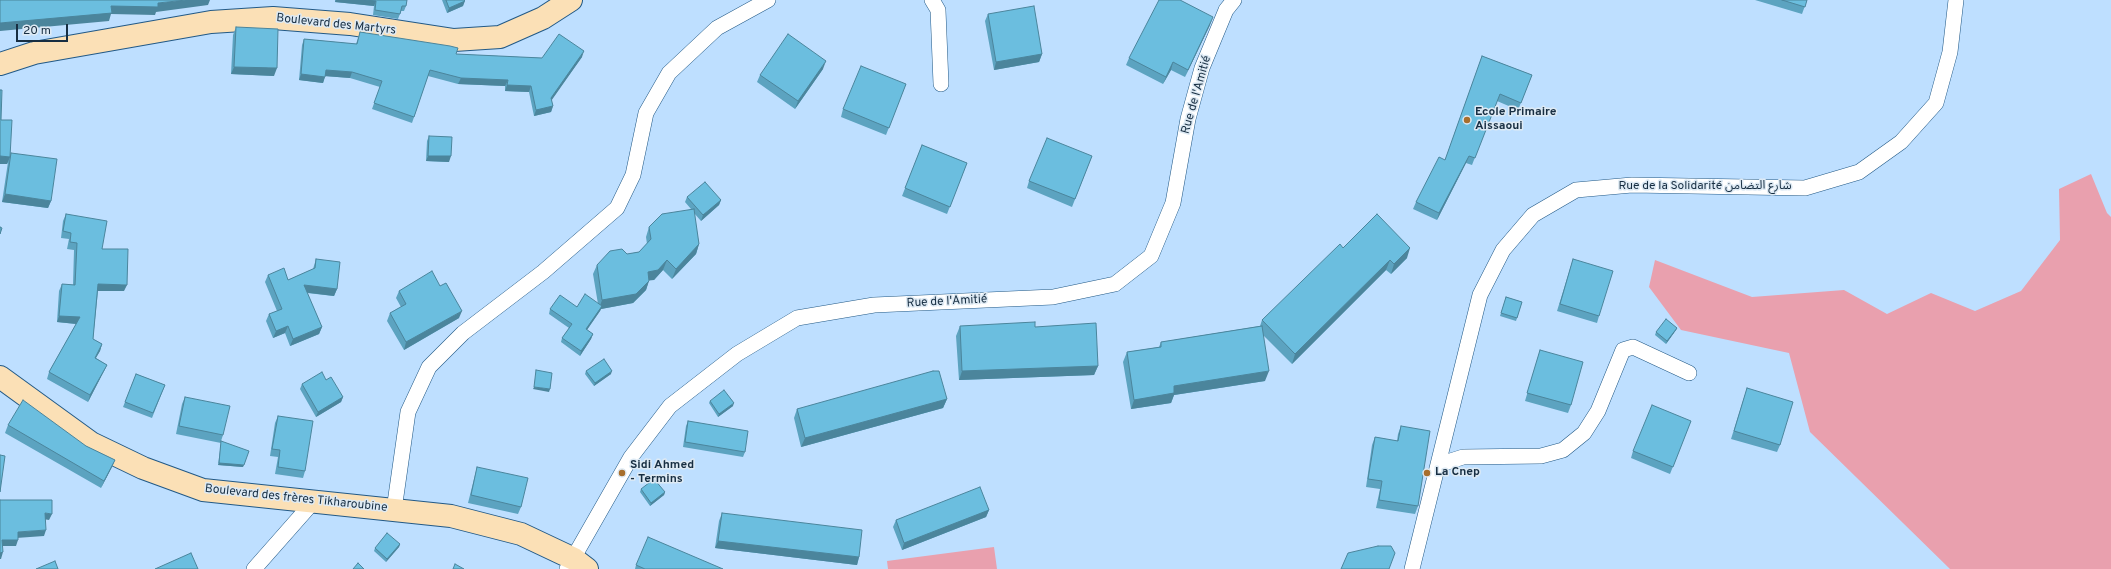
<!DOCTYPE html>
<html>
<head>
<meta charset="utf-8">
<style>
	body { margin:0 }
	#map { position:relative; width:2111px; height:569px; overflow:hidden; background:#bedfff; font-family:Overpass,sans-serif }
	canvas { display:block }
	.scale { position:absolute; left:16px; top:24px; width:52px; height:18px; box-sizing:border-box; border:2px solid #172e42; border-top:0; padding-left:5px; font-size:12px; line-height:14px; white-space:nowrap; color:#172e42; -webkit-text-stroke:3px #deeaf4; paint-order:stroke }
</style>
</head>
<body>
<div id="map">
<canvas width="2111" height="569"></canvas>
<div class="scale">20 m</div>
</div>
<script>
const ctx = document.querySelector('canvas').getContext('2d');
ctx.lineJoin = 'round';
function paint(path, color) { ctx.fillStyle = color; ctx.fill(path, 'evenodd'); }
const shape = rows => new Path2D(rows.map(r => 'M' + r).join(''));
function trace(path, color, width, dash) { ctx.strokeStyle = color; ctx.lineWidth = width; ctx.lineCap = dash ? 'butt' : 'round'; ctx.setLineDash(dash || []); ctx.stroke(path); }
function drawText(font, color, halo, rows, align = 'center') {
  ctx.font = font + ' Overpass,"Noto Sans Arabic",sans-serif'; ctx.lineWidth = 3; ctx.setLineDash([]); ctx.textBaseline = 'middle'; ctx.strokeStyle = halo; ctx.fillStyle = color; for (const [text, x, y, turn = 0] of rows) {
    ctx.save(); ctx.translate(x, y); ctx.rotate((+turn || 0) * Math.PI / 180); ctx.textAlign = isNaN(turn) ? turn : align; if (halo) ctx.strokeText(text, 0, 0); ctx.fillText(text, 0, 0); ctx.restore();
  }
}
const green = shape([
	[2091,174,2107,213,2111,217,2111,569,1950,569,1810,432,1789,353,1681,330,1649,287,1655,260,1752,297,1844,290,1887,314,1931,293,1975,311,2021,291,2060,240,2059,189],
	[994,547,997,569,888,569,887,561]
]);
const street = shape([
	[932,0,938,10,941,84],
	[1438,465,1463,457,1541,456,1563,450,1584,433,1598,411,1623,350,1633,347,1689,373],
	[394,510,408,412,429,367,463,333,543,272,617,208,633,175,646,113,669,73,717,28,768,0],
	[254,569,314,501],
	[567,569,631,457,670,406,737,354,797,318,874,305,1053,297,1115,284,1151,256,1173,203,1188,119,1202,68,1226,10,1234,0],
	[1412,569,1480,295,1503,250,1533,215,1576,190,1632,185,1805,188,1859,172,1901,142,1936,103,1950,52,1956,0]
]);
const secondary = shape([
	[0,64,34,53,211,22,273,18,350,24,454,40,500,37,543,18,571,0],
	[0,377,91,443,143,468,203,490,451,516,521,534,574,559,587,569]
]);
const wall = shape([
	[335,0,407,0,406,6,404,11,401,11,398,19,373,15,374,6,335,2],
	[442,0,464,0,463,6,447,13],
	[1755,0,1807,0,1802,14],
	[988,14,1042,54,1039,62,994,70,985,21],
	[1210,25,1185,77,1171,70,1163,84,1126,65,1129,58],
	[236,27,274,76,231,74,233,35],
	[360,32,456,54,542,58,582,57,551,100,553,106,551,112,534,116,529,92,505,91,505,86,458,84,428,76,412,123,372,109,380,87,350,78,325,76,323,83,299,80,302,45,304,39,356,44],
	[1482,56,1532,75,1518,110,1497,101,1472,165,1466,163,1437,220,1413,209,1416,202,1445,160],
	[823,69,795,109,757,82,760,75],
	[906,84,886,135,841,117,843,109],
	[0,90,1,120,10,156,11,153,51,201,48,208,2,202,8,162,7,164,0,164],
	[429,136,449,162,426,161,427,141],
	[922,145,967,163,947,214,902,196],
	[1092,156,1072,207,1027,188,1029,181],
	[687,197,721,200,719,205,701,221,694,213,699,244,696,254,672,279,663,270,654,280,649,280,646,290,633,303,601,309,600,311,587,330,593,334,591,339,580,356,561,342,562,338,569,328,549,314,550,309,598,304,593,274,597,265,627,254,639,252,647,244,646,237,649,227,691,209,685,202],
	[66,214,102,249,124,291,98,291,93,339,102,344,100,351,96,358,107,365,104,371,88,402,47,379,49,372,76,324,57,322,59,291,62,284,73,285,74,250,67,249,69,239,61,238,63,221],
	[1343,248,1407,258,1391,274,1386,270,1292,364,1263,335,1265,381,1174,395,1171,403,1131,409,1123,362,1127,352,1159,347,1161,342,1260,326,1262,320],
	[316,259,337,289,334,296,307,293,322,327,319,334,290,346,285,333,273,338,266,321,269,314,277,311,265,282,268,275,288,280,313,269],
	[1573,259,1599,316,1597,323,1557,311],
	[399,291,459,318,404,350,387,321,390,313,401,307,396,298],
	[1506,297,1522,302,1516,321,1500,316],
	[960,326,1035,327,1098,366,1094,375,959,380,956,336],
	[1677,328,1676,330,1666,344,1655,335,1656,332],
	[1540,350,1571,405,1568,413,1525,401],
	[586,371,611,374,594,386,585,374],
	[136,374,165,385,152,418,123,407],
	[326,380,343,397,341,402,316,417,300,389,302,384],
	[1747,388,1780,445,1777,452,1731,439],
	[185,397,223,435,221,441,243,467,218,465,221,443,176,434,182,404],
	[947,399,943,408,801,447,794,418,797,409],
	[710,401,733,406,718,417,709,403],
	[278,416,305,471,303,478,275,474,278,457,270,456,275,423],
	[688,421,745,452,743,457,683,447,686,426],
	[1691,421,1670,474,1631,458,1633,451],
	[8,425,86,446,115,460,112,467,101,488,5,433],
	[1401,426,1418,506,1415,514,1376,508,1380,489,1366,487,1372,445,1375,437,1397,441,1398,434],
	[477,467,521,507,518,514,468,503],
	[641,489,665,492,664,495,650,506,640,492],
	[989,510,986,517,902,550,893,527,896,520],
	[722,513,859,557,857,565,715,548,719,521],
	[400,544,399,547,386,562,374,551,375,548],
	[636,565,723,569,635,569]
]);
const shadedWall = shape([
	[186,0,210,0,208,5,156,12,155,15,111,14,109,21,0,31,0,23,111,6,158,3],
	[336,0,365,0,376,1,374,6,335,2],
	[465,1,463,6,447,13,449,8],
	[1213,17,1210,25,1185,77,1188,70],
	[584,51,582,57,549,104,551,98],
	[1042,54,1039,62,994,70,996,62],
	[826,61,823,69,795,109,798,101],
	[1173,62,1171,70,1163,84,1166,77],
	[234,67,277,68,274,76,231,74],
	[326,70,352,72,350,78,324,76],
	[301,74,325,77,323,83,299,80],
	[461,78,508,80,505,86,458,84],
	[507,85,531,86,529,92,505,91],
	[553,106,551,112,534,116,536,110],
	[0,156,10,157,7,164,0,164],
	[428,156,451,156,449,162,426,161],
	[1469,156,1466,163,1437,220,1439,213],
	[5,194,51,201,48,208,2,202],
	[721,200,719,205,701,221,703,215],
	[699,244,696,254,672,279,676,269],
	[1410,248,1407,258,1391,274,1394,264],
	[667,260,663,270,654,280,644,281,648,272],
	[1390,260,1386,270,1292,364,1295,354],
	[649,281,646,290,633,303,601,309,600,311,584,334,586,329,599,309,602,300],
	[98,284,127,285,124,291,96,291],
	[304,285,337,289,334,296,302,292],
	[462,311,459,318,404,350,406,342],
	[59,316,80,317,77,324,57,322],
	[288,326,285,333,273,338,276,331],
	[322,327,319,334,290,346,293,339],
	[1677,328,1676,330,1666,344,1667,341],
	[593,334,591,339,580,356,581,351],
	[102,344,100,351,92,364],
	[107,365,104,371,88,402,90,395],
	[1098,366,1094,375,959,380,962,371],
	[612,371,611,374,594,386,595,383],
	[1269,371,1265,381,1174,395,1171,403,1131,409,1134,400,1174,386],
	[534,387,550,389,549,392,533,389],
	[343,397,341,402,316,417,318,412],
	[947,399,943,408,801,447,805,438],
	[734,403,733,406,718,417,719,414],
	[115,460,112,467,101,488,104,481],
	[219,463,244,465,243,467,218,465],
	[665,492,664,495,650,506,651,503],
	[989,510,986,517,902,550,904,543],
	[45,513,52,514,49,520,43,519],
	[46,530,44,536,16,538,18,532],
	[2,540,18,540,16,546,0,546],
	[718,541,859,557,857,565,715,548],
	[400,544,399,547,386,562,387,559],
	[3,552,1,559,0,559,0,553]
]);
const building = shape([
	[0,0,186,0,158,3,158,7,111,6,112,13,0,23,0,0],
	[365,0,407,0,406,6,402,6,400,14,375,10,376,1,365,0],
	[446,0,464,0,465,1,449,8,446,0],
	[1159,0,1180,0,1213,17,1188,70,1173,62,1166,77,1129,58,1159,0],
	[1782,0,1807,0,1805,7,1782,0],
	[1034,6,1042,54,996,62,988,14,1034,6],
	[236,27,278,29,277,68,234,67,236,27],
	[360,32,450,46,458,48,456,54,542,58,559,34,584,51,551,98,553,106,536,110,531,86,507,85,508,80,461,78,430,70,414,117,374,103,382,81,352,72,326,70,325,77,301,74,304,39,357,44,360,32],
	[788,34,826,61,798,101,760,75,788,34],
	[1482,56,1532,75,1521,103,1500,94,1475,158,1469,156,1439,213,1416,202,1439,157,1445,160,1482,56],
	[861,66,906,84,889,128,843,109,861,66],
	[0,90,2,90,1,120,12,120,10,157,0,156,0,90],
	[429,136,452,137,451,156,428,156,429,136],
	[1047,138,1092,156,1075,199,1029,181,1047,138],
	[922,145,967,163,950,207,905,188,922,145],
	[11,153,57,159,51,201,5,194,11,153],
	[705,182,721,200,703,215,687,197,705,182],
	[694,209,699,244,676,269,667,260,658,270,648,272,649,281,636,294,602,300,597,265,610,251,622,249,627,254,639,252,651,239,649,227,662,214,694,209],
	[66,214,107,221,102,249,128,249,127,285,98,284,93,339,102,344,95,358,107,365,90,395,49,372,80,317,59,316,62,284,75,285,77,243,70,242,71,233,63,231,66,214],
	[1377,214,1410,248,1394,264,1390,260,1295,354,1262,320,1340,244,1343,248,1377,214],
	[0,227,2,228,0,234,0,227],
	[316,259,340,262,337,289,304,285,322,327,293,339,288,326,276,331,269,314,282,309,268,275,284,268,288,280,315,268,316,259],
	[1573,259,1613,271,1599,316,1560,304,1573,259],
	[432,271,440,286,446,283,462,311,406,342,390,313,406,304,399,291,432,271],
	[585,294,602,306,586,329,593,334,581,351,562,338,572,324,550,309,560,295,577,307,585,294],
	[1506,297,1522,302,1517,318,1501,313,1506,297],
	[1666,319,1677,328,1667,341,1656,332,1666,319],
	[1035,322,1035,327,1096,323,1098,366,962,371,960,326,1035,322],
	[1262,326,1269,371,1174,386,1174,393,1134,400,1127,352,1161,347,1161,342,1262,326],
	[1540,350,1583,362,1571,405,1527,393,1540,350],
	[604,359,612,371,595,383,586,371,604,359],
	[536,370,552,373,550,389,534,387,536,370],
	[933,371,939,371,947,399,805,438,797,409,933,371],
	[322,372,326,380,331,377,343,397,318,412,302,384,322,372],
	[136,374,165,385,153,413,125,402,136,374],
	[1747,388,1793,402,1780,445,1734,431,1747,388],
	[724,390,734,403,719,414,710,401,724,390],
	[185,397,230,406,223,435,179,426,185,397],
	[23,400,86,446,115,460,104,481,8,425,23,400],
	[1652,405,1691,421,1673,467,1633,451,1652,405],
	[278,416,313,421,305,471,278,467,280,450,272,449,278,416],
	[688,421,748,431,745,452,685,442,688,421],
	[1401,426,1430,431,1418,506,1379,500,1382,481,1368,479,1375,437,1398,441,1401,426],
	[221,441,249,451,244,465,219,463,221,441],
	[0,455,5,456,0,492,0,455],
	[477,467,528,478,521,507,471,495,477,467],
	[654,479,665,492,651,503,641,489,654,479],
	[980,487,989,510,904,543,896,520,980,487],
	[0,500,52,500,52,514,45,513,46,530,18,532,18,540,2,540,3,552,0,553,0,500],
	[722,513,862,530,859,557,718,541,722,513],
	[387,533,400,544,387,559,375,548,387,533],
	[648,537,723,569,645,569,636,565,648,537],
	[1378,546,1391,546,1395,553,1389,569,1341,569,1348,553,1378,546],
	[191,553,198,569,155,569,191,553],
	[55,561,58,569,36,569,55,561],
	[358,563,364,569,353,569,358,563],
	[455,564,464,569,453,569,455,564]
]);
const markers = [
	[1467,120,4,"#a86f2d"],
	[622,473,4,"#a86f2d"],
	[1427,473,4,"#a86f2d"]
];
const streetNames = [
	["Boulevard des Martyrs",336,25,6],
	["Rue de l'Amitié",1197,95,-74],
	["Rue de la Solidarité شارع التضامن",1705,187],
	["Rue de l'Amitié",947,302,-3],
	["Boulevard des frères Tikharoubine",296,499,6]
];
const poiNames = [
	["Ecole Primaire",1475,113],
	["Aissaoui",1475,127],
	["Sidi Ahmed",630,466],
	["- Termins",630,480],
	["La Cnep",1435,473]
];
paint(green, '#e9a0ae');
trace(street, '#225986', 16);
trace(secondary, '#225986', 24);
trace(street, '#fff', 15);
trace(secondary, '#fbe0b6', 22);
paint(wall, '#5ca3c0');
paint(shadedWall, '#4b859c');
paint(building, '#6bbedf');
trace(building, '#4b859c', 1);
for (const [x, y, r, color] of markers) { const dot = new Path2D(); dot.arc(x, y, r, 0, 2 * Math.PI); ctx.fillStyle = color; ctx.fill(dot); trace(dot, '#deeaf4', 1.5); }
drawText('12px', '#172e42', '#deeaf4', streetNames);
drawText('bold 12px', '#172e42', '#deeaf4', poiNames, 'left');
</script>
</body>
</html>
